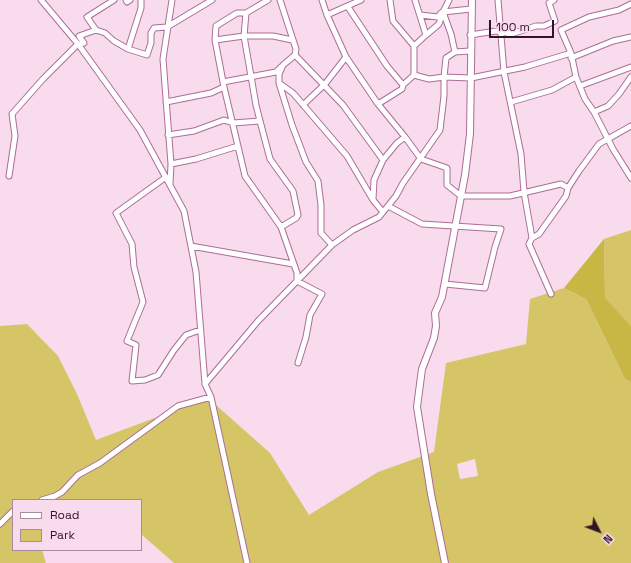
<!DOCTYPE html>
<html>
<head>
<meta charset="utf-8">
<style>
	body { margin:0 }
	#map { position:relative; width:631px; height:563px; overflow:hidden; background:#f8dbed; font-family:"Space Grotesk",sans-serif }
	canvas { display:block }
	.legend { position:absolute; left:12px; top:499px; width:130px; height:52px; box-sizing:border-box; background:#f8dbed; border:1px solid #a88c9e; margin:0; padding:5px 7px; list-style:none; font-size:12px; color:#2f1527 }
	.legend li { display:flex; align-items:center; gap:8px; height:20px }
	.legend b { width:20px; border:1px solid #a88c9e }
	.north { position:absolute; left:579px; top:511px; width:40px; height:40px; -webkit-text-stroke:3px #f8dbed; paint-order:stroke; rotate:132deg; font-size:11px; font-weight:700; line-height:16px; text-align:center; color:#2f1527 }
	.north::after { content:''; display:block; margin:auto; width:14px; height:18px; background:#2f1527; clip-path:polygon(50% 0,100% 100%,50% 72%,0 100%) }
	.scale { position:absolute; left:489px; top:20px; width:65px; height:18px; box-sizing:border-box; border:2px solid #2f1527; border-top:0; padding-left:5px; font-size:12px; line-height:14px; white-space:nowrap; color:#2f1527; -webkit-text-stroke:3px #f8dbed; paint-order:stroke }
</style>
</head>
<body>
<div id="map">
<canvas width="631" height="563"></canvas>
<ul class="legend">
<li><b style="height:5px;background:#fff"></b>Road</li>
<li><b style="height:11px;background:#d5c566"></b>Park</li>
</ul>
<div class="north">N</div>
<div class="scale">100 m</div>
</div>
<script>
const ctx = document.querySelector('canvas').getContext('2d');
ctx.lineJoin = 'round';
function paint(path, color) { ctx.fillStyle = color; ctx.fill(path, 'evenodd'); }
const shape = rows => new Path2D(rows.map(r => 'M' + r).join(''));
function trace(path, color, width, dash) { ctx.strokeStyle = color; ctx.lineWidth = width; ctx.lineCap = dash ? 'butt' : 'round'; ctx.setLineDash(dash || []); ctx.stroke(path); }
const green = shape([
	[631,230,631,326,605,299,604,239],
	[564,288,586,299,625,379,631,382,631,563,174,563,141,534,141,500,13,500,13,550,42,550,46,563,0,563,0,326,27,324,58,356,77,394,96,440,208,398,270,453,309,515,378,472,434,452,446,363,526,344,530,299],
	[475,459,478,476,460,479,457,464]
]);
const forest = shape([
	[604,239,605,298,631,326,631,382,625,379,586,299,564,288]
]);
const minor = shape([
	[41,0,78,44,140,130,184,211,196,272,205,384,211,397,247,563],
	[114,0,87,17,96,30,105,33,114,41,128,49,147,55,151,43,151,33,154,28,167,27,212,0],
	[126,0,127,2,130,0],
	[280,0,296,49,295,55,343,105,383,160,397,143,405,137],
	[322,0,327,15,346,57,378,104,405,137,421,159,447,168,447,185,461,196,510,196,561,184,568,188],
	[390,0,393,21,414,46],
	[449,0,443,12,451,34,455,52],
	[498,0,504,72,521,154,524,192,532,238,529,244,551,294],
	[348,7,387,66,403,85,402,89,378,104],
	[246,13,244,36,256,105,260,121],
	[327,15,361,0],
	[420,15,438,17,441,13],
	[426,35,439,24,443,12,471,9],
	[470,35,496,31,511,34,536,26,544,26,555,21,549,3,554,0],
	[215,40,216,26,237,13,246,13,268,0],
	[128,49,141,8,141,0],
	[571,53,561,30,589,17,619,10,631,4],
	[295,55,283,65,279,74,279,83,293,93,347,156,373,200,383,212],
	[571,58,613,41,631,37],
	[414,75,429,79,444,77,471,78,525,67,571,53,576,77,585,99,594,112,613,149,631,178],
	[223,82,276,72,281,67],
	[403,85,414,75,414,46,426,35,415,0],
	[580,86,631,67],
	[224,87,245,176,281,227,297,273,297,281,322,294,310,315,306,337,298,363],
	[166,102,211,93,224,87,215,40,244,36,273,36,292,40],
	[511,102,552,90,576,77],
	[303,105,325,84,346,57],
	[594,112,608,106,619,94,631,77],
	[168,135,194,131,224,120,233,123,260,121,270,159,293,191,298,215,296,218,281,227],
	[171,164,196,159,238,146],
	[9,176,15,136,12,114,43,79,78,44,84,43,79,36,96,30],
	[166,177,116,213,132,244,134,267,143,302,127,341,136,345,132,381,145,380,158,375,174,350,186,335,200,330],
	[170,184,171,164,163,59,172,0],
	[373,199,374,180,383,160],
	[388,206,422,224,501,229,495,247,485,288,445,284],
	[532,238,539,234,566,196,568,188,579,171,599,144,631,126],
	[332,245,353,230,379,217,396,196,403,183,440,130,444,96,444,77,446,58,455,52,470,51],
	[191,246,293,264],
	[205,384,258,321,332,245,321,233,321,205,318,181,306,162,292,125,279,83],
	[42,500,55,496,62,492,78,475,100,463,178,406,211,397],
	[0,524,13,511]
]);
const tertiary = shape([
	[445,563,431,494,417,407,422,369,434,338,436,326,435,313,442,297,465,175,470,134,472,0]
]);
paint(green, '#d5c566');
paint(forest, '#c9b745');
trace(minor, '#ad6d98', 7);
trace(tertiary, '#ad6d98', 8);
trace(minor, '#fff', 5);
trace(tertiary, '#fff', 6);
</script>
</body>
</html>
